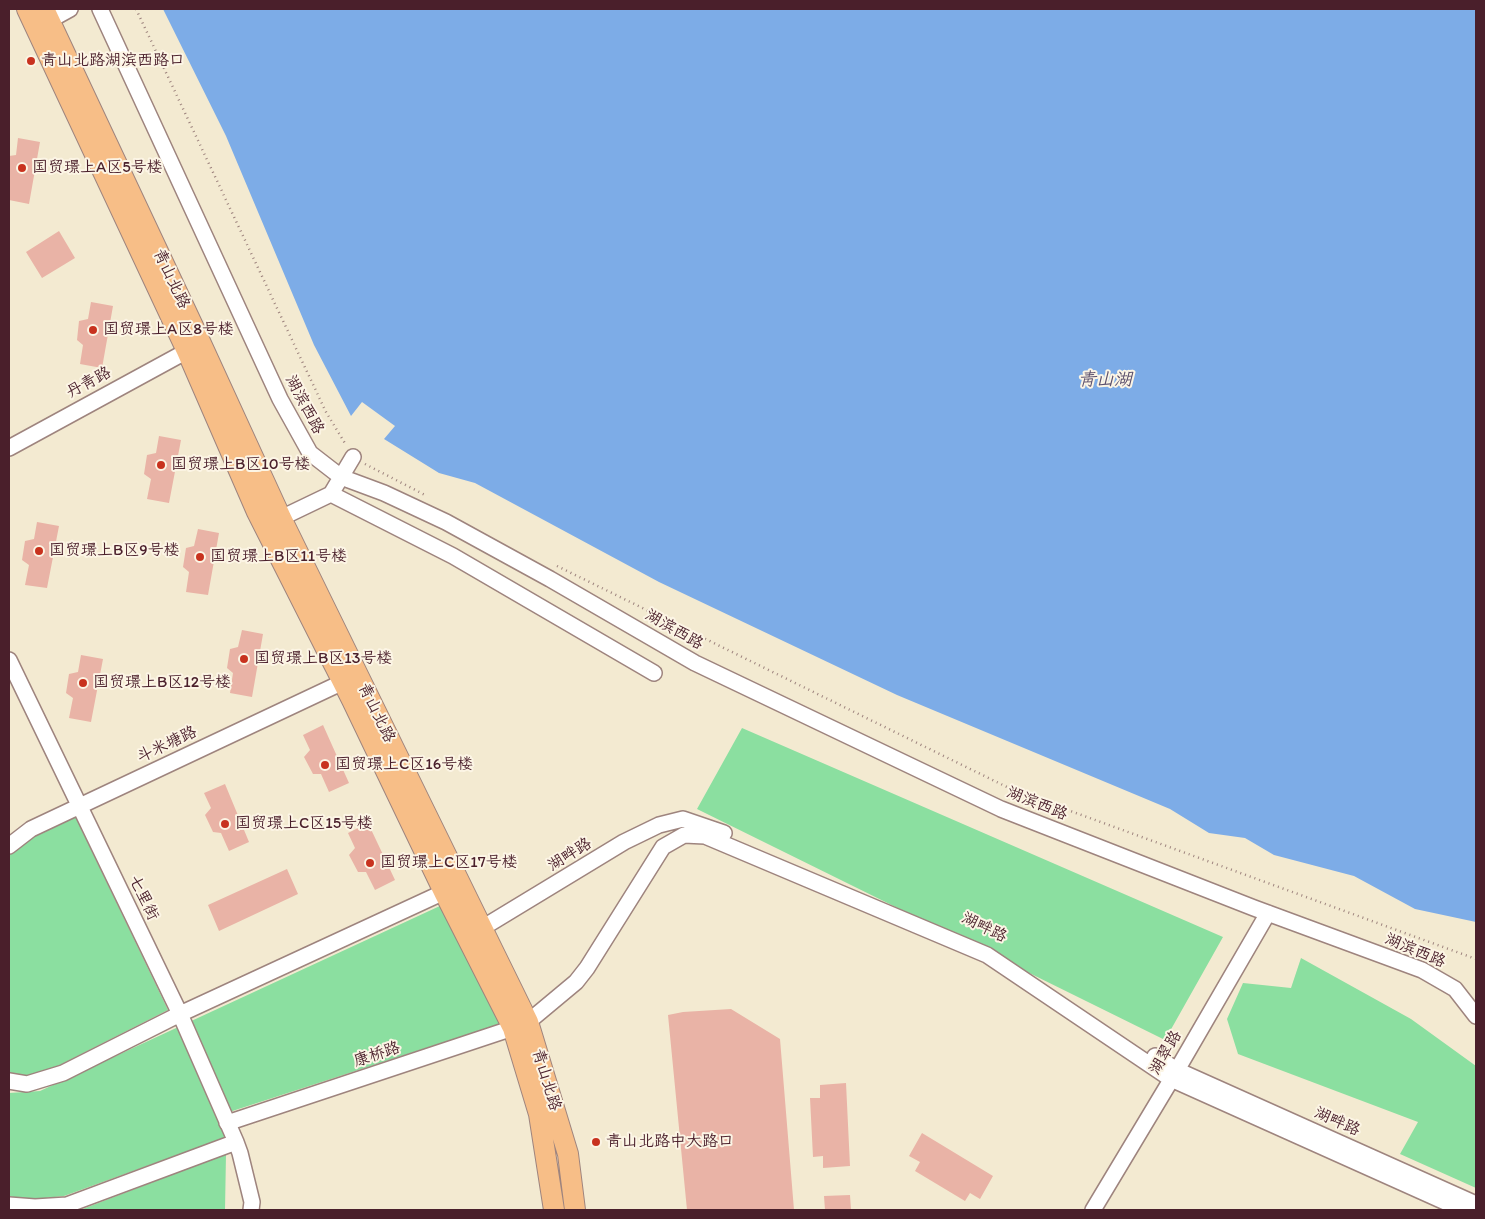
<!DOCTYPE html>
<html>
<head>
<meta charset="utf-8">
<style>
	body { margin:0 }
	#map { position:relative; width:1485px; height:1219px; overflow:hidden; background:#f3ead1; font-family:Itim,sans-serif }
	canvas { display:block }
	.frame { position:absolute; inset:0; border:10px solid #4a1f2b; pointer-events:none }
</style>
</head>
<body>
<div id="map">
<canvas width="1485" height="1219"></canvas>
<div class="frame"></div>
</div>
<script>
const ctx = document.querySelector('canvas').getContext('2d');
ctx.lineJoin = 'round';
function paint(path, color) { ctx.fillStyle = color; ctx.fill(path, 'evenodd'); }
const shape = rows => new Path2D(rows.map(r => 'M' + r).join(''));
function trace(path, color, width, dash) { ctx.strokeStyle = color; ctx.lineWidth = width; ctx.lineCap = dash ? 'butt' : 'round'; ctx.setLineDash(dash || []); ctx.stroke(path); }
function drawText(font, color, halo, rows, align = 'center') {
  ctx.font = font + ' Itim,"LXGW WenKai TC",sans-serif'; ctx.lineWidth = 4; ctx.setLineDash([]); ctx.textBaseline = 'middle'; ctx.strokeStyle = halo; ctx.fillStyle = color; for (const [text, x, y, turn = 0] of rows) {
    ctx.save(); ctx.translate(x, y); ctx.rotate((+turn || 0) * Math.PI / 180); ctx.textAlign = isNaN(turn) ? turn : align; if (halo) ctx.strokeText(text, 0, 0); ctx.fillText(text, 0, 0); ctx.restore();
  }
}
const green = shape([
	[742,728,1223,937,1165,1040,697,809],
	[75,816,168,1010,44,1073,28,1076,9,1074,9,853,36,834],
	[442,905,500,1024,217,1116,227,1137,64,1196,27,1200,9,1196,9,1093,40,1091],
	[1301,958,1411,1019,1476,1066,1476,1188,1400,1154,1418,1122,1238,1054,1227,1019,1243,983,1291,988],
	[226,1154,225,1210,80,1210]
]);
const water = shape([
	[163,9,1476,9,1476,922,1415,909,1354,876,1274,855,1245,838,1209,833,1170,809,897,695,659,582,475,483,439,473,384,439,395,426,362,402,351,416,314,345,226,136]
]);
const building = shape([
	[18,138,40,142,29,204,9,200,10,181,9,179,9,156,16,155],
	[59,231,75,258,42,278,26,252],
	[91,302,113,306,102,368,80,364,83,345,77,340,79,321,88,319],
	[159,436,181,440,169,503,147,499,151,479,144,474,147,455,156,453],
	[37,522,59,526,47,588,25,585,29,565,22,560,25,541,34,539],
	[198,529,219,533,208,595,186,592,189,572,183,567,186,548,194,546],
	[242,630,263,634,252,697,230,693,233,673,227,668,230,649,238,647],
	[81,655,103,659,91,722,69,718,73,698,66,693,69,674,78,672],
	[323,725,349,783,329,792,321,774,313,774,304,757,310,750,303,735],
	[225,784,249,842,229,851,221,833,213,832,205,815,211,808,204,793],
	[368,823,395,880,375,890,366,872,358,872,349,855,355,848,348,833],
	[287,869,298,894,219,931,208,905],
	[731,1009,780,1039,794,1210,687,1210,668,1015,683,1012],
	[846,1083,850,1166,823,1168,823,1156,813,1157,810,1098,820,1098,820,1085],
	[922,1133,993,1176,980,1199,970,1193,965,1201,915,1171,920,1162,909,1156],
	[850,1195,851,1210,825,1210,824,1196]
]);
const path = shape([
	[136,9,326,412,346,445],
	[365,464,427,496],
	[557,566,1013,790,1476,959]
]);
const minor = shape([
	[100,9,280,399,310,453,341,477,384,493,446,522,550,579,695,663,1001,809,1254,908,1422,970,1455,989,1476,1016],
	[41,25,70,9],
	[9,448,187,351],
	[331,494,453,556,654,673],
	[281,518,331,494,353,457],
	[9,660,180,1014,236,1142,240,1153,252,1202,251,1210],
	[9,846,31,829,343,682],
	[474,933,624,842,659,825,683,819,724,833],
	[1155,1056,1177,1070,1476,1204],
	[9,1081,27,1084,63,1073,180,1014,444,892],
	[227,1123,513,1028,528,1022,576,982,587,968,663,847,684,835,705,836,987,955,1171,1079,1463,1210],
	[9,1205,35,1207,67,1205,236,1142],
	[1093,1210,1177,1070,1268,913]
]);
const major = shape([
	[27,9,187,351,257,512,352,700,444,892,513,1028,539,1114,554,1210],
	[44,9,192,324,281,518,528,1022,568,1154,575,1210]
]);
const markers = [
	[31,61,5,"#c8321e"],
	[22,168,5,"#c8321e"],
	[93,330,5,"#c8321e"],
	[161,465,5,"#c8321e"],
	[39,551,5,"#c8321e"],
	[200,557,5,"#c8321e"],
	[244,659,5,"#c8321e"],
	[83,683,5,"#c8321e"],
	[325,765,5,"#c8321e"],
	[225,824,5,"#c8321e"],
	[370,863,5,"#c8321e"],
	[596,1142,5,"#c8321e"]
];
const poiNames = [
	["青山北路湖滨西路口",41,61],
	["国贸璟上A区5号楼",32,168],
	["国贸璟上A区8号楼",103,330],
	["国贸璟上B区10号楼",171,465],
	["国贸璟上B区9号楼",49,551],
	["国贸璟上B区11号楼",210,557],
	["国贸璟上B区13号楼",254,659],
	["国贸璟上B区12号楼",93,683],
	["国贸璟上C区16号楼",335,765],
	["国贸璟上C区15号楼",235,824],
	["国贸璟上C区17号楼",380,863],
	["青山北路中大路口",606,1142]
];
const streetNames = [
	["青山北路",171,279,65],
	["丹青路",89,383,-28],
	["湖滨西路",304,405,62],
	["湖滨西路",674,630,30],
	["青山北路",376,713,64],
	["斗米塘路",167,745,-25],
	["湖滨西路",1037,804,22],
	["湖畔路",570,855,-32],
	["七里街",143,898,64],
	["湖畔路",984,928,26],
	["湖滨西路",1415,951,23],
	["湖翠路",1166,1053,-60],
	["康桥路",377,1055,-18],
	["青山北路",546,1080,73],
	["湖畔路",1337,1122,24]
];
const waterNames = [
	["青山湖",1105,380]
];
paint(green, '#8bdfa0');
paint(water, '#7dace7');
paint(building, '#e9b3a6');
trace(minor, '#9e847e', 18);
trace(major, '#9e847e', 22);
trace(path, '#9e847e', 2.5, [1, 4]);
trace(minor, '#fff', 15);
trace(major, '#f7be87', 20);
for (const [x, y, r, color] of markers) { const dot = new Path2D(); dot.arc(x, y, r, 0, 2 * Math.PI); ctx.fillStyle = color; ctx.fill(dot); trace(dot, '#fcf5e5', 2); }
drawText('16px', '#4a1f2b', '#fcf5e5', poiNames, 'left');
drawText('16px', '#4a1f2b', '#fcf5e5', streetNames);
drawText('italic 18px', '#5c506d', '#fcf5e5', waterNames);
</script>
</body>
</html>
